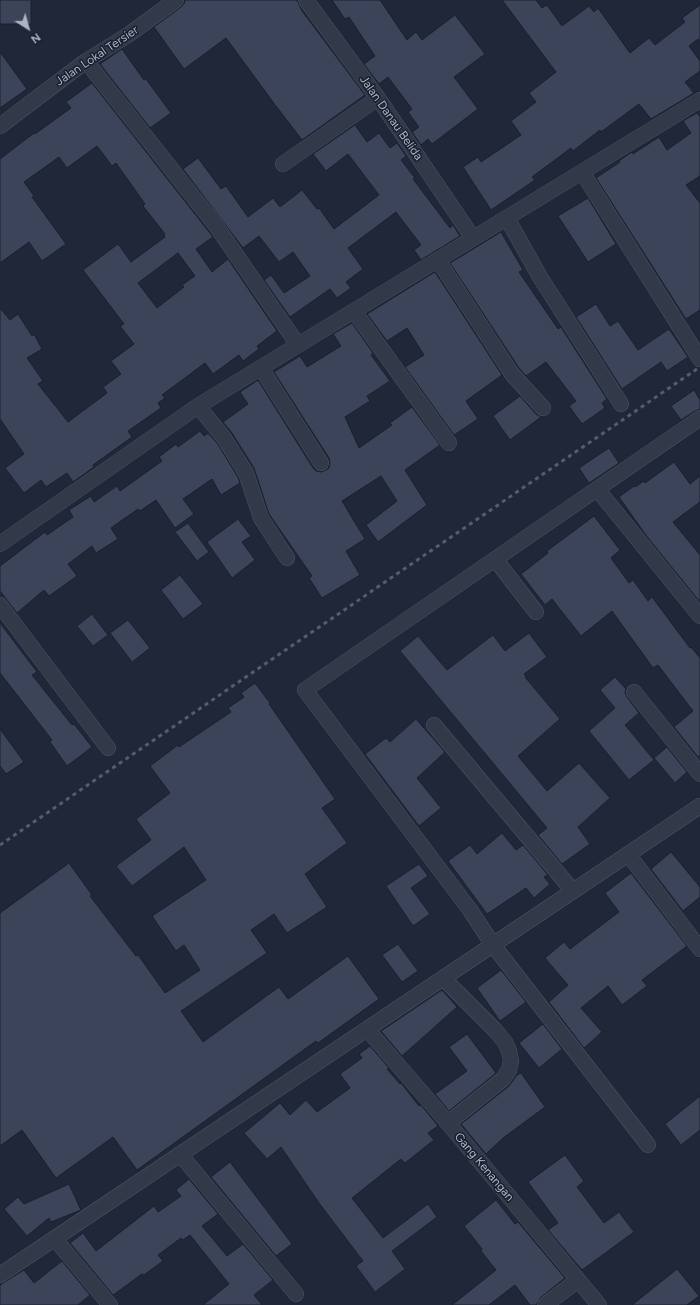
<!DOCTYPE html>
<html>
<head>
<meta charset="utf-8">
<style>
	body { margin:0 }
	#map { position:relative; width:700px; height:1305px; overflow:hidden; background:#1f2739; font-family:Figtree,sans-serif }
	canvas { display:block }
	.north { position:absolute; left:8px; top:8px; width:40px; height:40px; -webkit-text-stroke:3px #181f2d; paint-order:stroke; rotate:143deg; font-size:11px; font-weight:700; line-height:16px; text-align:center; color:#adb4c6 }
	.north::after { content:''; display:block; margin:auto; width:14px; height:18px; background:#adb4c6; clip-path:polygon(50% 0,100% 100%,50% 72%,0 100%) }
</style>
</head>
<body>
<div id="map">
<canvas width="700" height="1305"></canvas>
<div class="north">N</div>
</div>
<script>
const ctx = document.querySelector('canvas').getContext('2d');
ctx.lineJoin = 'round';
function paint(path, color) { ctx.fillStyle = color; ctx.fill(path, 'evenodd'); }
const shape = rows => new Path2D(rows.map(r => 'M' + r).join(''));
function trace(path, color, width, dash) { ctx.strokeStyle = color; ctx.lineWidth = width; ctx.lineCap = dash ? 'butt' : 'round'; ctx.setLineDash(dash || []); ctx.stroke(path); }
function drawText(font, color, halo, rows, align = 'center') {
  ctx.font = font + ' Figtree,sans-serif'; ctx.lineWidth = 3; ctx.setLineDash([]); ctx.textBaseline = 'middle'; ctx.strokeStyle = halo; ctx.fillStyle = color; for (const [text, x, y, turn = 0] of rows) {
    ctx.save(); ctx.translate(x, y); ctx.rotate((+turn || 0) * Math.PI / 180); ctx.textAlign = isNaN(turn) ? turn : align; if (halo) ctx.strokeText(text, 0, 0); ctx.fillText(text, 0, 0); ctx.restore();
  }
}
const building = shape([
	[0,0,31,0,31,24,0,24,0,0],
	[185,0,297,0,302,11,365,95,302,140,276,106,226,38,184,69,154,27,181,7,184,4,185,0],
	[332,0,380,0,407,40,416,32,422,40,455,15,485,54,454,77,478,109,432,144,428,139,421,145,412,132,419,127,408,112,412,109,388,77,379,84,364,64,375,56,349,17,345,19,332,0],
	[502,0,536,0,542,8,547,5,562,26,589,6,594,12,598,8,630,53,649,38,655,45,685,22,682,18,700,5,700,42,698,39,689,46,700,61,700,71,685,82,694,93,651,119,639,104,601,132,600,130,573,151,571,148,532,177,535,180,491,210,463,167,478,157,481,162,521,135,511,121,536,102,529,93,556,72,502,0],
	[122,49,144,80,146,79,171,113,150,128,100,64,122,49],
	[0,52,27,89,0,108,0,52],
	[92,83,213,237,196,249,212,272,228,259,277,331,257,346,259,349,243,361,239,355,213,374,205,363,162,395,165,398,158,403,161,408,128,431,132,437,93,465,94,467,73,482,67,473,46,487,41,480,24,493,5,468,24,454,0,419,0,308,10,320,18,314,32,336,34,334,42,349,27,358,43,381,38,384,68,422,107,393,103,387,121,374,111,361,134,344,120,326,124,324,83,270,118,244,131,262,165,237,164,235,165,234,143,206,145,204,116,163,112,166,97,146,67,168,59,157,24,182,34,196,32,197,66,244,42,261,29,242,0,263,0,159,34,133,35,134,71,108,66,102,92,83],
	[178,253,195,276,182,285,184,287,157,308,138,283,178,253],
	[697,113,700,117,700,176,686,185,700,203,700,310,686,319,596,178,620,162,619,161,632,152,633,154,659,137,667,150,691,133,683,121,697,113],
	[355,125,367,142,379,133,390,148,397,143,406,156,401,160,415,178,413,179,450,228,453,225,460,236,421,260,414,250,421,245,396,212,348,248,363,269,346,282,351,288,337,298,330,289,290,317,264,280,271,275,284,293,310,276,293,252,279,262,259,236,243,248,183,169,198,158,221,189,226,186,248,217,273,198,280,207,302,190,317,209,319,208,334,229,379,195,348,154,326,171,313,154,355,125],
	[588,198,616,244,588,262,558,216,588,198],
	[501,232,523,270,519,272,558,329,561,327,607,399,602,403,605,408,582,424,569,406,576,401,546,362,526,376,519,368,450,263,501,232],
	[435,272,502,375,466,401,478,419,454,435,405,367,424,355,407,328,387,341,367,314,435,272],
	[596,304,610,326,618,321,638,350,669,329,688,357,667,371,661,362,622,389,576,317,596,304],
	[352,323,373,353,371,355,390,381,367,396,370,401,345,417,359,448,392,425,390,423,412,407,440,445,405,470,427,505,378,542,366,525,397,501,381,476,342,501,365,539,346,551,360,575,322,598,309,578,312,576,269,514,254,468,232,433,223,422,248,404,240,392,258,380,313,468,316,471,321,472,326,470,329,468,330,463,329,458,274,372,300,356,307,367,341,346,333,334,352,323],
	[694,390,700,400,700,409,695,411,681,420,671,406,694,390],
	[520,396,536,414,541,417,510,440,493,416,520,396],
	[200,431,204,436,208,433,217,443,238,477,240,483,221,495,212,479,183,499,194,514,175,528,156,500,140,511,138,509,111,528,118,539,96,553,92,546,68,564,77,576,49,596,44,590,17,613,0,591,0,566,45,532,47,535,73,517,69,510,91,496,94,502,117,486,120,491,162,461,159,457,176,444,178,447,200,431],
	[609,448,619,463,589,483,579,468,609,448],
	[674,462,690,484,700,476,700,502,673,522,700,555,700,602,648,538,619,497,634,486,635,487,644,481,645,483,674,462],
	[594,516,620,550,611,558,629,583,633,580,648,601,652,597,690,648,691,647,700,658,700,755,698,757,674,727,693,711,658,665,653,668,612,611,581,636,552,599,545,605,521,574,548,553,547,551,594,516],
	[238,519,251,536,242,542,255,560,232,578,207,542,238,519],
	[188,523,209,552,197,561,175,532,188,523],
	[180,575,203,604,183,619,161,590,180,575],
	[92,614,108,635,93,646,77,626,92,614],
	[128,620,150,648,132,662,110,633,128,620],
	[0,623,37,672,32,675,72,725,74,724,92,747,67,766,50,742,52,740,0,673,0,623],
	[529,633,547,657,524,674,526,676,525,677,560,719,518,756,547,791,579,763,610,798,578,827,590,844,562,864,538,835,547,828,400,651,418,636,447,670,493,635,505,651,529,633],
	[615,677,626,689,625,693,627,697,639,713,625,725,654,760,629,780,589,731,615,708,600,690,615,677],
	[255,683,270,703,269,704,335,799,322,808,347,843,305,874,327,907,287,933,274,914,251,930,267,953,181,1011,203,1042,279,987,288,999,348,956,379,999,318,1043,316,1041,137,1170,113,1137,56,1178,22,1130,0,1146,0,913,69,863,92,895,90,896,136,956,138,955,165,993,200,970,184,945,176,951,152,916,206,880,184,847,132,886,116,866,151,840,136,819,170,793,150,766,178,745,179,747,231,712,228,708,244,697,241,693,255,683],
	[416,719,445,752,417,778,441,808,419,826,365,754,386,738,390,742,416,719],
	[0,729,24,762,6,774,0,766,0,729],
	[667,747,687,772,675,783,654,758,667,747],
	[502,833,516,850,523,845,548,875,544,877,550,884,534,898,526,888,487,914,448,861,470,845,477,854,502,833],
	[671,852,700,887,700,897,683,911,651,869,671,852],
	[419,864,428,876,411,888,430,914,413,926,386,886,419,864],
	[631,873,687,946,642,980,647,986,622,1005,608,986,581,1008,602,1032,584,1048,549,1002,568,985,545,958,564,942,570,949,619,912,605,893,631,873],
	[398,944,418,971,402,982,382,955,398,944],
	[501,970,526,1002,500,1021,477,988,501,970],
	[442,990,457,1007,402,1056,381,1031,442,990],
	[543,1024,562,1049,539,1068,519,1043,543,1024],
	[467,1034,496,1073,449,1111,435,1094,467,1071,449,1047,467,1034],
	[370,1046,389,1068,387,1069,400,1084,401,1083,419,1106,421,1105,438,1126,428,1133,434,1140,405,1163,401,1159,352,1198,383,1238,428,1204,437,1217,392,1251,405,1269,375,1292,356,1266,363,1261,319,1203,281,1147,267,1159,244,1133,280,1103,290,1115,306,1100,317,1112,350,1088,340,1074,362,1058,359,1054,370,1046],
	[521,1073,545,1107,503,1138,486,1154,461,1124,509,1086,517,1075,521,1073],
	[700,1096,700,1130,681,1145,665,1124,700,1096],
	[565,1155,584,1181,577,1187,604,1223,619,1212,634,1232,582,1270,548,1230,558,1223,528,1182,565,1155],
	[230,1162,292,1244,276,1256,211,1177,230,1162],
	[189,1179,218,1214,202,1226,227,1256,243,1244,273,1280,254,1295,262,1305,203,1305,229,1284,190,1235,183,1240,181,1238,158,1255,163,1261,144,1275,142,1274,113,1295,70,1243,83,1233,96,1251,154,1206,158,1212,181,1196,176,1190,189,1179],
	[69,1184,81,1210,51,1222,49,1218,27,1236,4,1209,18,1197,24,1204,69,1184],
	[496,1200,515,1224,518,1222,565,1278,540,1298,536,1305,530,1305,515,1285,489,1305,452,1305,496,1270,481,1251,482,1249,464,1226,496,1200],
	[62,1261,90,1295,78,1305,0,1305,0,1285,3,1283,24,1270,34,1283,62,1261],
	[677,1269,699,1296,687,1305,632,1305,677,1269]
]);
const street = shape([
	[306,0,378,98,473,238],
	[86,61,217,227,298,345],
	[0,126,86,61,128,35,176,0],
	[283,164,378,98],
	[582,172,700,359],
	[507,218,540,277,621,404],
	[438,260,512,374,543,408],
	[354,311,449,443],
	[261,368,321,463],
	[198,406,224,438,246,473,261,518,287,558],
	[597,489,700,616],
	[0,544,198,406,700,100],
	[495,559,536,612],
	[0,605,108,748],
	[634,692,700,774],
	[434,725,573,891],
	[628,854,700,949],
	[443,978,495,1030,505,1042,509,1051,511,1061,509,1070,503,1079,448,1123],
	[367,1029,448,1123,599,1305],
	[648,1145,493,945,470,910,305,690,700,418],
	[180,1154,296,1294],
	[55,1239,110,1305],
	[0,1275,700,806],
	[545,1305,578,1280]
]);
const rail = shape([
	[0,845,700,367]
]);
const streetNames = [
	["Jalan Lokal Tersier",97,56,-34],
	["Jalan Danau Belida",391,118,55],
	["Gang Kenangan",484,1167,50]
];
paint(building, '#3b4459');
trace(building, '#1a212f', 1);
trace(street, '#4d5464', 16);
trace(street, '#323949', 15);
trace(rail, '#545d70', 3, [4, 4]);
drawText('12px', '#adb4c6', '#181f2d', streetNames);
</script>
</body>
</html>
